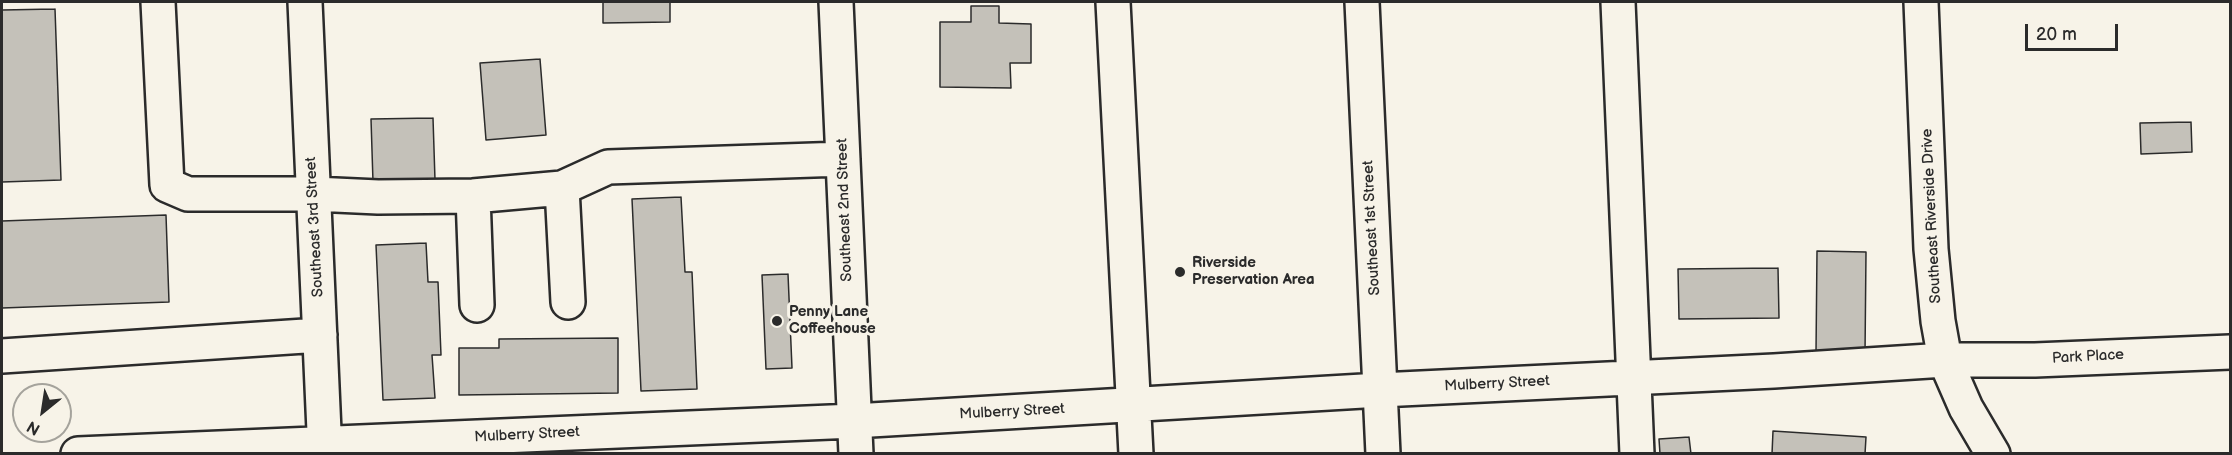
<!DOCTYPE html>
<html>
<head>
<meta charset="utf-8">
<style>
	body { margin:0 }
	#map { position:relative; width:2232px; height:455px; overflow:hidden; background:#f7f3e8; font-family:"Balsamiq Sans",sans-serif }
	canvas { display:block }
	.frame { position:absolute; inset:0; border:3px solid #2b2b2b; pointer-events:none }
	.north { position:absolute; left:12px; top:383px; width:60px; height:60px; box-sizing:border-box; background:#f7f3e8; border:2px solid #a5a39c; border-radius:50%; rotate:210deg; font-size:16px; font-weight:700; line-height:24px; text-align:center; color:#2b2b2b }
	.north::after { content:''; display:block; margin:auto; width:21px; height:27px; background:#2b2b2b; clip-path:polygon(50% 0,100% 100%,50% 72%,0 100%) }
	.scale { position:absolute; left:2025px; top:24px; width:93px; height:27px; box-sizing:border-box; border:3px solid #2b2b2b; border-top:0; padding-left:8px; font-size:18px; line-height:21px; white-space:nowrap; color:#2b2b2b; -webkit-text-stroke:4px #f7f3e8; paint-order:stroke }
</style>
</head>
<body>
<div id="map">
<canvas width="2232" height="455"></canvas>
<div class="frame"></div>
<div class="north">N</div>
<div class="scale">20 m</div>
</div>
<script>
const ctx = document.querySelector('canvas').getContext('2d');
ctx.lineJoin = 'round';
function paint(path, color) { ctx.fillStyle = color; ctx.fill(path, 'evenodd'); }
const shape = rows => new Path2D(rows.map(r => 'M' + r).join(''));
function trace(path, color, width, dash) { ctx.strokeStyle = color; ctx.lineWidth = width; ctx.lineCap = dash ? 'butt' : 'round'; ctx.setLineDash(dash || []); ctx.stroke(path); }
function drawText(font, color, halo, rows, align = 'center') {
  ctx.font = font + ' "Balsamiq Sans",sans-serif'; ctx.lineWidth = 6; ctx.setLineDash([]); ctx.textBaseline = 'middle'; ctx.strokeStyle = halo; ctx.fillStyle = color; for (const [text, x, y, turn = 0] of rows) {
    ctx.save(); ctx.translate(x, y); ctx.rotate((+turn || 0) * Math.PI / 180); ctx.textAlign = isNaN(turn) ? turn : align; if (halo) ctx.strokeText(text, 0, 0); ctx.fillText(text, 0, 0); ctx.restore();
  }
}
const building = shape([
	[603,2,670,2,670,22,603,23,603,2],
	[971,6,999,6,999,23,1031,24,1031,63,1010,63,1011,88,940,87,940,22,971,22,971,6],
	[55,9,61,180,2,182,2,10,55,9],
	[540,59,546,135,486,140,480,63,540,59],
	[433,118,435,180,373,182,371,119,433,118],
	[2191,122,2192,152,2141,154,2140,123,2191,122],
	[681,197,685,272,692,272,697,389,641,391,632,199,681,197],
	[166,215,169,302,2,308,2,221,166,215],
	[426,243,428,282,438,282,441,355,432,355,435,398,383,400,376,245,426,243],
	[1817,251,1866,252,1865,354,1816,352,1817,251],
	[1778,268,1779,318,1679,319,1678,269,1778,268],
	[788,274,792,368,766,369,762,275,788,274],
	[618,338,618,393,459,395,459,348,499,348,499,339,618,338],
	[1773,431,1866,437,1865,454,1772,454,1773,431],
	[1689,437,1691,454,1660,454,1659,439,1689,437]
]);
const minor = shape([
	[158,2,167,185,188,194,314,194,378,197,473,196,562,188,608,167,843,159],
	[305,2,325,454],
	[836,2,856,454],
	[1113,2,1136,454],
	[1362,2,1383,454],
	[1618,2,1637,454],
	[1921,2,1931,249,1938,321,1945,360,1966,408,1993,454],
	[562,188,568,302],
	[473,196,477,305],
	[2,356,320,335],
	[78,454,854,421,1380,390,1774,371,1945,360,2035,360,2230,352]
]);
const markers = [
	[1180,272,6,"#2b2b2b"],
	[777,321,6,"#2b2b2b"]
];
const streetNames = [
	["Southeast 2nd Street",845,210,-92],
	["Southeast Riverside Drive",1932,216,-93],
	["Southeast 3rd Street",315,227,-93],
	["Southeast 1st Street",1372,228,-93],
	["Park Place",2088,357,-3],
	["Mulberry Street",1497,384,-3],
	["Mulberry Street",1012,412,-3],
	["Mulberry Street",527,435,-3]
];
const poiNames = [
	["Riverside",1192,263],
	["Preservation Area",1192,280],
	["Penny Lane",789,312],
	["Coffeehouse",789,329]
];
paint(building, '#c4c1b9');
trace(building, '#2b2b2b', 1.5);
trace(minor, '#2b2b2b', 38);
trace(minor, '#f7f3e8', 33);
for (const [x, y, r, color] of markers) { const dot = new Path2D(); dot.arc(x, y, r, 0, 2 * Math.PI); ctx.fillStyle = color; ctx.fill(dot); trace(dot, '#f7f3e8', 2); }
drawText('15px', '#2b2b2b', '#f7f3e8', streetNames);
drawText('bold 15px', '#2b2b2b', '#f7f3e8', poiNames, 'left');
</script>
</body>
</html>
